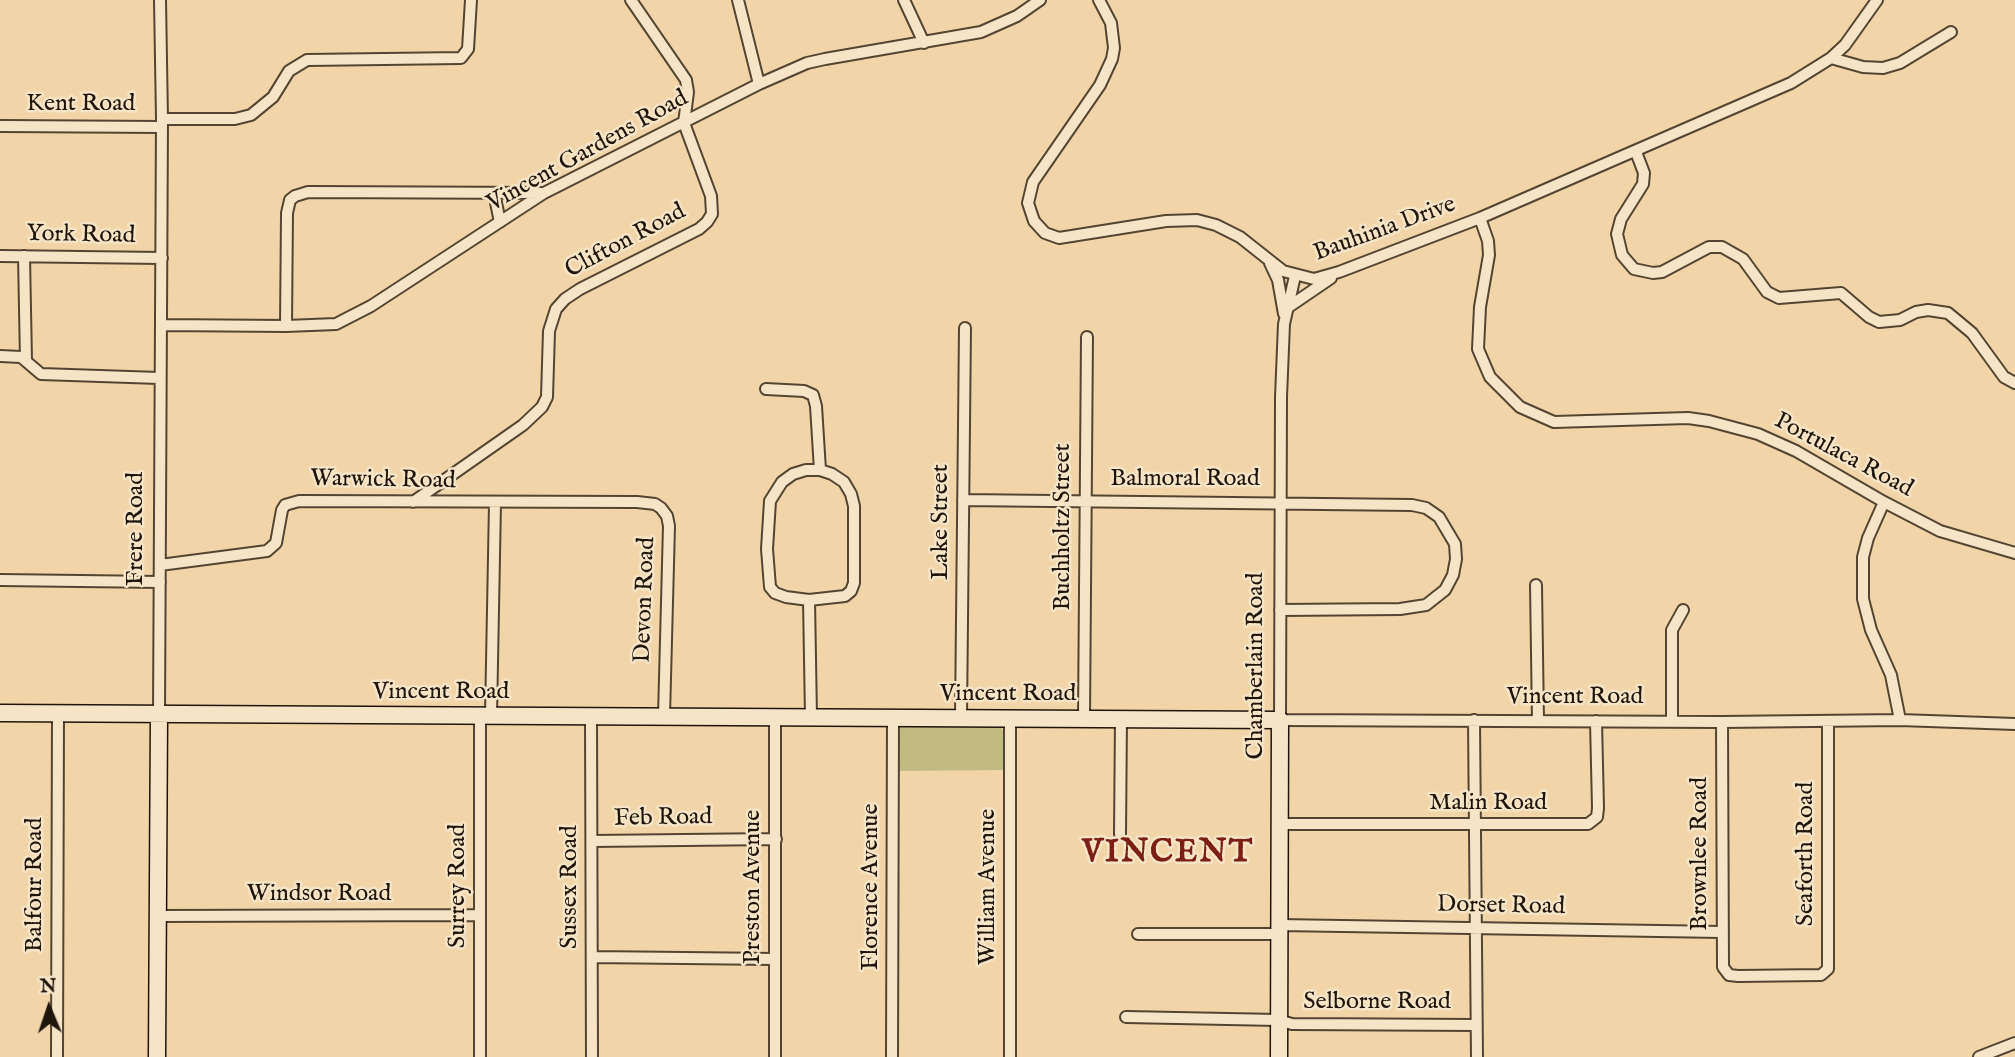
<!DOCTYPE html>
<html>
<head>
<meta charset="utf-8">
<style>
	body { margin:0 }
	#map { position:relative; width:2015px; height:1057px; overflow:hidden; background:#f1d5a9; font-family:"IM FELL English",serif }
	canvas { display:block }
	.north { position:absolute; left:14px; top:973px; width:70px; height:70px; -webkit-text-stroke:5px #f6e4c7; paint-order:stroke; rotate:358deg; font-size:19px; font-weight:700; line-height:28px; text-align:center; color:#1f150b }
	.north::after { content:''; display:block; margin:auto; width:24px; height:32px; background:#1f150b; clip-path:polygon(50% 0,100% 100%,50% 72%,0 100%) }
</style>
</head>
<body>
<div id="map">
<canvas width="2015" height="1057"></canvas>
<div class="north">N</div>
</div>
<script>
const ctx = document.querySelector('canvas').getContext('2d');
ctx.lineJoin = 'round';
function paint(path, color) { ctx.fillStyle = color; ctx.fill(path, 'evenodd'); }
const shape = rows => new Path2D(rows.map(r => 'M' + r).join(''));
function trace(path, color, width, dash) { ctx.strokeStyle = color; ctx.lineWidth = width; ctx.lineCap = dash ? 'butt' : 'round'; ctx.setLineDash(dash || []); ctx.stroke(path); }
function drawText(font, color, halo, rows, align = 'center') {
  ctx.font = font + ' "IM FELL English",serif'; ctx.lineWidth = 5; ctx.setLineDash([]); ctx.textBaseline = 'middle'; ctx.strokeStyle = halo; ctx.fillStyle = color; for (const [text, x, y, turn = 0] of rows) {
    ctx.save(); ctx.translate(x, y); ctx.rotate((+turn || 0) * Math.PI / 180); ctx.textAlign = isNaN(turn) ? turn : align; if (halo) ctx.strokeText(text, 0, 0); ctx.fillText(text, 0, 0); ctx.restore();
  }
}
const green = shape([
	[901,726,1000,726,1005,734,1006,770,898,771,898,728]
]);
const street = shape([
	[738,0,759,84],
	[904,0,924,43],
	[1099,0,1111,23,1114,48,1112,59,1100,85,1033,182,1028,203,1034,221,1045,233,1059,238,1166,221,1197,220,1216,225,1240,237,1283,271,1314,279,1339,272,1480,218,1791,83,1831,58,1845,45,1877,0],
	[1831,58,1863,67,1883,68,1900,63,1951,32],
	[162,119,235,119,251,115,273,97,289,71,307,60,461,58,468,49,471,0],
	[0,126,162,127],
	[1636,152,1644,173,1643,184,1621,219,1617,234,1622,255,1634,269,1653,273,1662,272,1709,247,1722,247,1743,259,1767,292,1779,298,1841,293,1869,317,1879,322,1900,320,1916,312,1928,310,1948,313,1972,333,2004,377,2015,383],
	[494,193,500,222],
	[1480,218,1488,241,1489,255,1480,307,1478,349,1490,377,1520,407,1554,422,1688,418,1709,421,1758,434,1796,451,1884,502,1940,531,2015,553],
	[0,256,162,258],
	[24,256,26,361],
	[1270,263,1278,280,1284,314],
	[1295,276,1284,324,1281,397,1280,720,1722,722,1900,720,2015,724],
	[1287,308,1331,278],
	[161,325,286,326,336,324,371,306,544,193,759,84,807,63,825,59,981,32,1017,16,1040,0],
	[286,326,287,213,290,200,295,196,308,192,544,193],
	[0,356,21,357,41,374,159,378],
	[766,389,804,391,813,395,816,406,820,470],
	[806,470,820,470,832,474,844,482,851,494,854,506,854,583,851,591,845,596,809,600,786,597,775,593,770,587,767,549,770,501,782,482,793,474,806,470],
	[963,500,1412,505,1426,508,1439,517,1455,544,1456,559,1453,575,1445,590,1426,605,1400,609,1280,610],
	[413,502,523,425,542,407,547,397,549,331,556,309,565,299,580,289,699,229,707,222,712,214,711,196,684,123,688,92,686,80,631,0],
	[1884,502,1868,538,1863,557,1863,599,1871,630,1891,675,1900,720],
	[160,565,267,551,276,543,282,510,285,505,299,501,637,502,655,504,661,508,667,516,669,526,664,716],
	[0,580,160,582],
	[1536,585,1538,721],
	[809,600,811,717],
	[159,714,162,119,160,0],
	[491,716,495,503],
	[591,716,592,1057],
	[961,717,965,328],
	[1084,718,1087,337],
	[1474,720,1477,1057],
	[1672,721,1672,630,1683,610],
	[1722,722,1723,967,1729,975,1738,976,1821,975,1828,969,1828,722],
	[1280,824,1588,824,1597,817,1598,808,1596,721],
	[1120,834,1121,718],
	[592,841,776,839],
	[158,916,480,915],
	[1279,925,1722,932],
	[1138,934,1279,934],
	[592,957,775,959],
	[1126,1017,1278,1020,1292,1024,1476,1025],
	[57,1057,58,713],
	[480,1057,480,716],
	[775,1057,775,717],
	[892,1057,893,718],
	[1010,1057,1010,718],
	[1979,1057,2015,1043]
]);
const secondary = shape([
	[0,713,1280,720,1279,1057],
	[157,1057,159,714]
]);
const streetNames = [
	["Kent Road",81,105],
	["Vincent Gardens Road",588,152,-29],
	["Bauhinia Drive",1385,230,-20],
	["York Road",81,236,1],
	["Clifton Road",626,242,-28],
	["Portulaca Road",1843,456,28],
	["Balmoral Road",1185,480],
	["Warwick Road",383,481,1],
	["Lake Street",942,522,-90],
	["Buchholtz Street",1064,527,-90],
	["Frere Road",137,529,-90],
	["Devon Road",646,600,-88],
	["Chamberlain Road",1257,666,-90],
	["Vincent Road",441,693],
	["Vincent Road",1008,695],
	["Vincent Road",1575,698],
	["Malin Road",1488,804],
	["Feb Road",663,819,-1],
	["Brownlee Road",1701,854,-90],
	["Seaforth Road",1807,854,-90],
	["Balfour Road",36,885,-90],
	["Surrey Road",459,886,-90],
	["Sussex Road",571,887,-90],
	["Preston Avenue",754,887,-90],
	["Florence Avenue",872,887,-90],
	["William Avenue",989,887,-90],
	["Windsor Road",319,895],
	["Dorset Road",1501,907,1],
	["Selborne Road",1377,1003]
];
const districtNames = [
	["VINCENT",1168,854]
];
paint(green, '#c1bb83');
trace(street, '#544532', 14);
trace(secondary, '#1f150b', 19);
trace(street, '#f6e4c7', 10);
trace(secondary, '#f6e4c7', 16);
drawText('24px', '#1f150b', '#f6e4c7', streetNames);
ctx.letterSpacing = '2px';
drawText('bold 32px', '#7a1f14', '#f6e4c7', districtNames);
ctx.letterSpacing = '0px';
</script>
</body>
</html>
